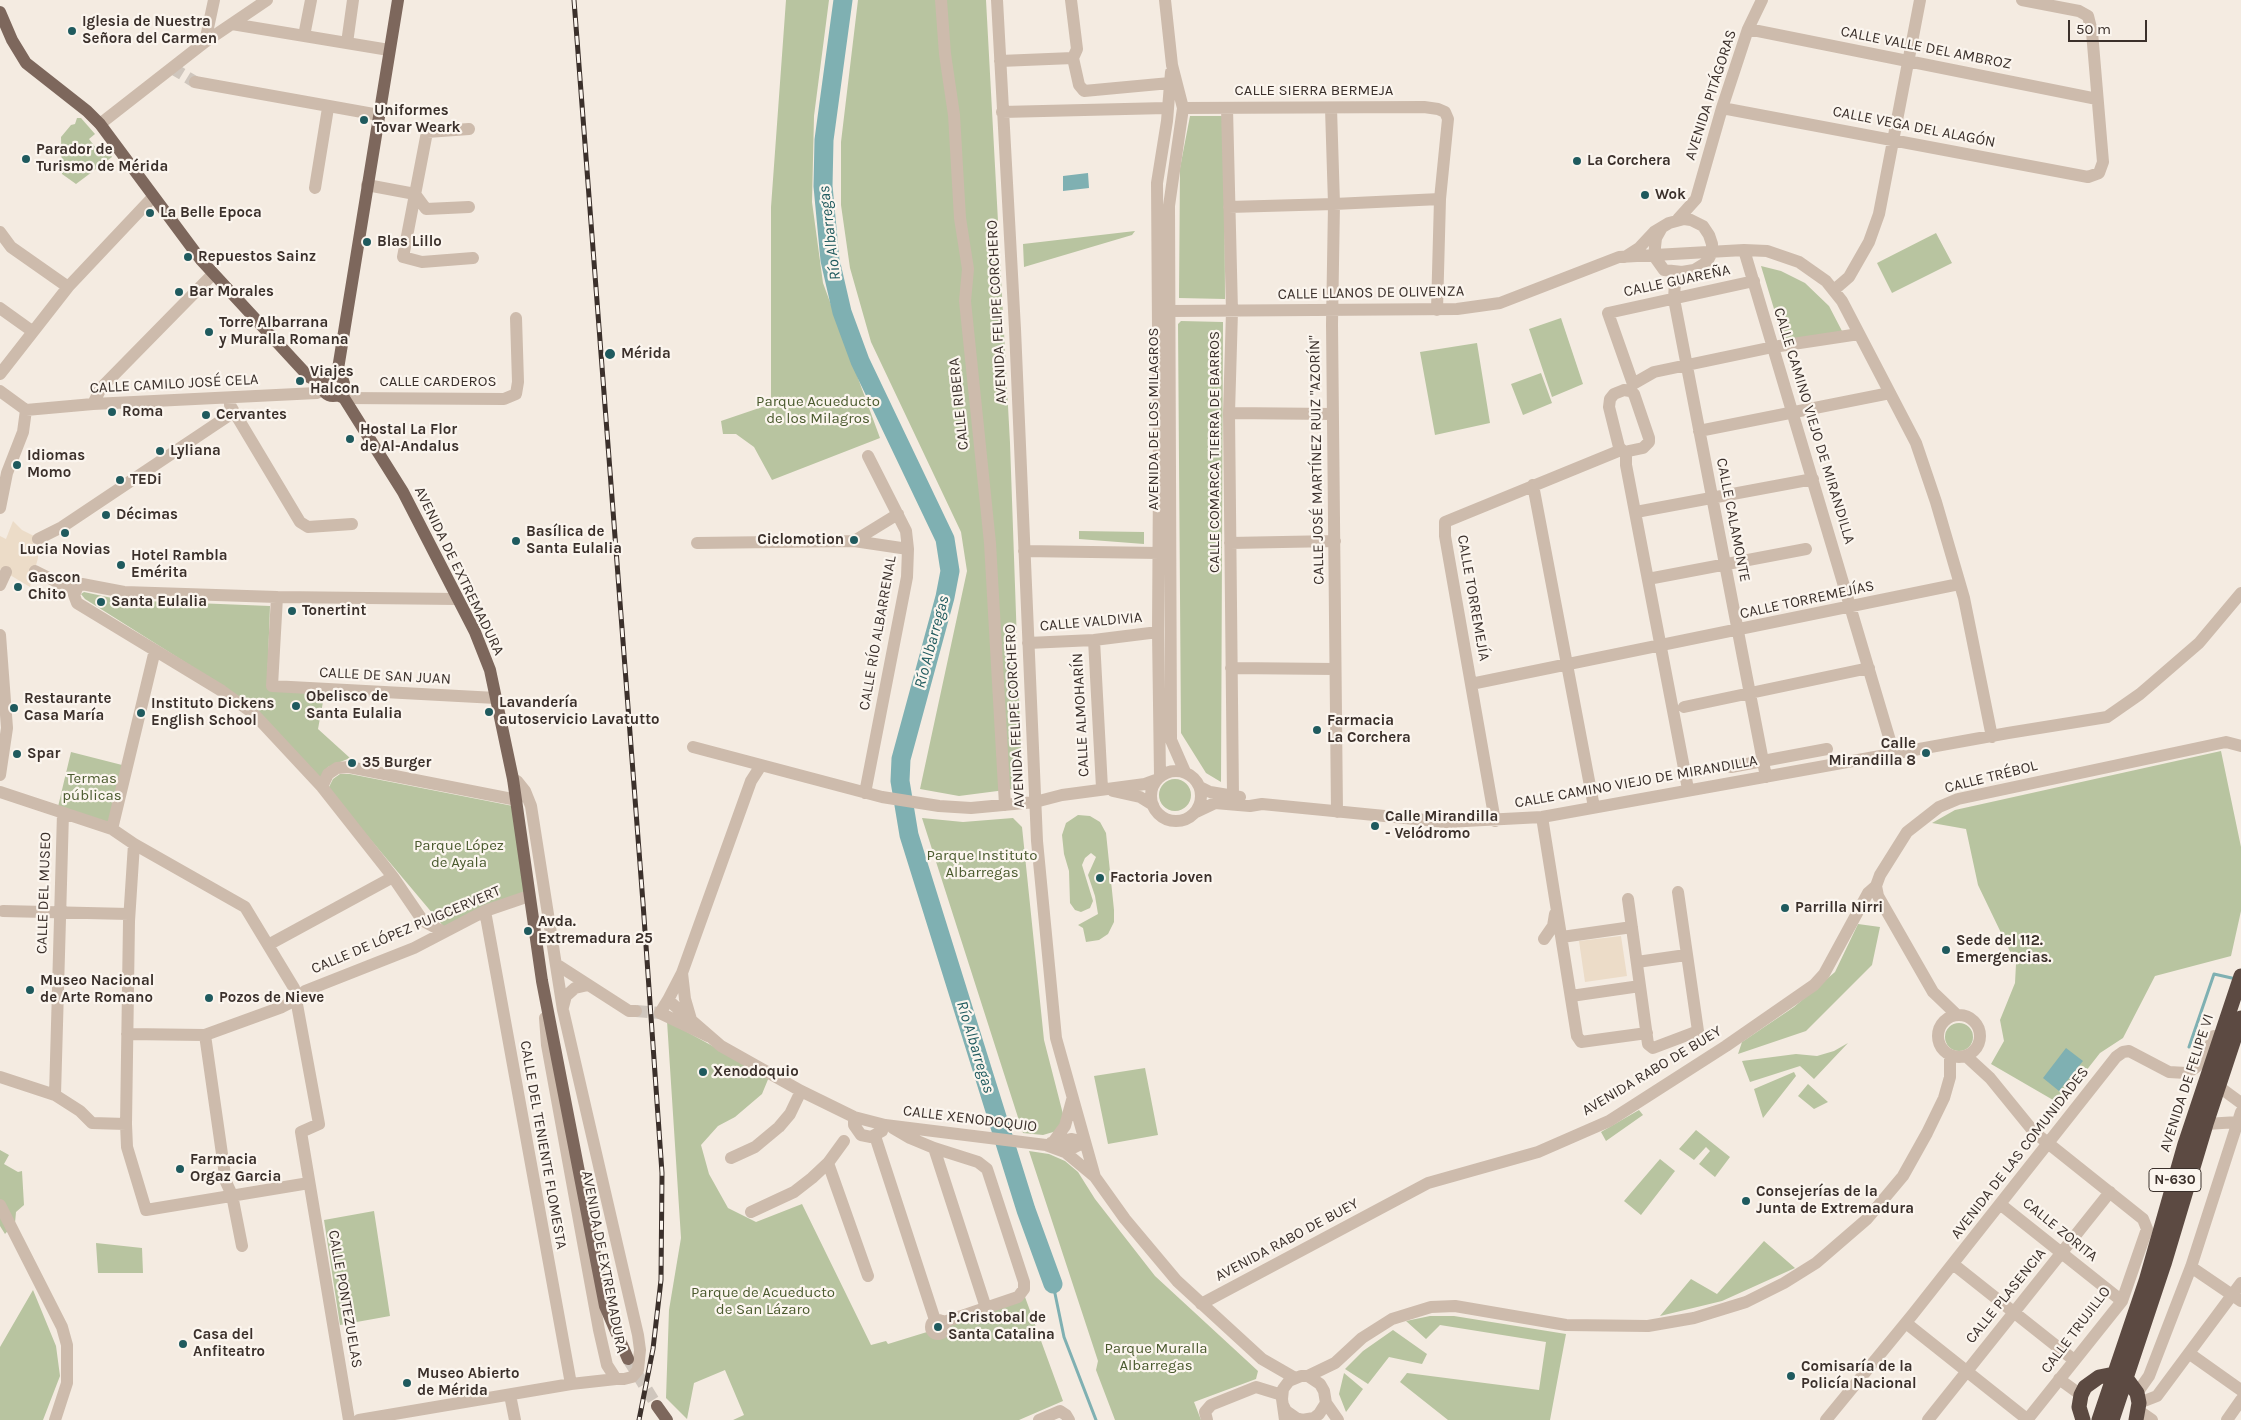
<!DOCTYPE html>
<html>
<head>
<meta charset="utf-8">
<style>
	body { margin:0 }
	#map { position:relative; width:2241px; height:1420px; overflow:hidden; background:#f4ebe1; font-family:Karla,sans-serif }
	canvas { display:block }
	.scale { position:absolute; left:2068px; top:20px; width:79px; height:22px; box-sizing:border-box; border:2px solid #3b302b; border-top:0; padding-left:6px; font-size:15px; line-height:18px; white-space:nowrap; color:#3b302b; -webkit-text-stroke:4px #fbf5ee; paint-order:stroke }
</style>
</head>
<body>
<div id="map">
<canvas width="2241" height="1420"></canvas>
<div class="scale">50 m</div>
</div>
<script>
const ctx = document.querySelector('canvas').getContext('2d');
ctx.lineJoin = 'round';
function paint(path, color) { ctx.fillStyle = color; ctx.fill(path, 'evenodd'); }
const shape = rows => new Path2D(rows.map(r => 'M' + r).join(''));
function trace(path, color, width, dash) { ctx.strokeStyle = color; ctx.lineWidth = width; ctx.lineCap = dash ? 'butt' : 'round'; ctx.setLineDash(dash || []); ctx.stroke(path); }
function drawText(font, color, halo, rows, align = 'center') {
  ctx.font = font + ' Karla,sans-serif'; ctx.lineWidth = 4.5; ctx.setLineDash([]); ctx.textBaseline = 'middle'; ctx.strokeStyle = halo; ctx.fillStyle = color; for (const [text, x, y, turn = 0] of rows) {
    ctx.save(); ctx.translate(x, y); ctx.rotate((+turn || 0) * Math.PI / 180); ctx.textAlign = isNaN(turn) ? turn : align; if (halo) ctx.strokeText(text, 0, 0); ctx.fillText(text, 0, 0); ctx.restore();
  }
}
const green = shape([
	[786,0,829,0,814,116,812,202,823,283,880,438,772,480,754,447,736,434,723,434,721,421,771,404,771,207],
	[858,0,986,0,1010,443,1017,643,1022,777,1013,789,959,796,920,789,967,571,961,532,871,342,850,268,841,205,841,142],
	[1190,116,1224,116,1225,299,1179,298,1180,168],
	[77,118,81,118,95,134,89,139,99,152,106,148,112,157,76,184,62,174,61,137,71,125,75,124],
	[1135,231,1132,235,1024,267,1023,244],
	[1936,233,1952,263,1892,293,1877,263],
	[1761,266,1781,271,1805,283,1829,306,1842,331,1784,342],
	[1561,318,1583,384,1552,397,1529,329],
	[1181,321,1223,322,1221,782,1206,773,1181,733,1178,324],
	[1477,343,1490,423,1435,435,1420,352],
	[1541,373,1552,403,1523,415,1511,384],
	[1079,531,1144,532,1144,544,1079,539],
	[84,592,121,600,270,606,267,688,325,691,318,729,350,758,328,767,319,779,207,676,85,599,81,594],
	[2221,751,2241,847,2241,911,2231,956,2155,976,2123,1038,2100,1053,2060,1104,1991,1064,2004,1041,2000,1020,2015,983,2016,964,1978,885,1966,829,1932,823,1955,810],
	[71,752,126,766,112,829,57,811],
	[340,774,350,774,513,806,524,892,444,927,328,789,333,779],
	'1159 795a16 16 0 1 1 32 0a16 16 0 1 1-32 0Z',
	[1078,815,1090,816,1100,822,1106,833,1114,910,1114,922,1108,934,1099,940,1086,942,1083,928,1078,925,1098,914,1095,896,1088,875,1096,857,1091,853,1085,858,1082,865,1093,901,1090,908,1081,912,1075,910,1070,903,1069,871,1064,854,1062,835,1066,823],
	[922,818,963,822,1013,818,1022,827,1044,1040,1064,1118,1060,1130,1043,1135,1023,1133],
	[1858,924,1880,927,1872,965,1806,1031,1738,1054,1742,1042,1794,1007,1835,972],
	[667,1021,769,1077,762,1094,735,1117,718,1126,701,1145,709,1174,728,1208,756,1222,802,1204,871,1345,886,1341,888,1344,927,1332,932,1338,942,1339,949,1333,949,1324,1025,1297,1063,1401,1019,1420,733,1420,744,1415,725,1370,694,1383,687,1419,666,1398,669,1310,681,1238],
	'1945 1037a14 14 0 1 1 28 0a14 14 0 1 1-28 0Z',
	[1848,1043,1814,1079,1800,1066,1750,1082,1742,1061,1796,1054,1817,1056,1834,1051],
	[1145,1068,1158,1135,1108,1144,1094,1076],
	[1794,1072,1796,1076,1763,1118,1754,1089],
	[1808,1084,1828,1102,1814,1109,1798,1096],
	[1639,1110,1643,1115,1606,1141,1601,1132],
	[1696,1130,1730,1157,1715,1177,1699,1164,1710,1151,1706,1147,1694,1160,1679,1149],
	[0,1150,9,1155,4,1164,18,1172,22,1171,24,1205,16,1212,15,1223,5,1234,0,1226],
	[1029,1151,1049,1154,1065,1161,1078,1172,1095,1199,1155,1276,1258,1371,1256,1379,1194,1402,1201,1420,1115,1420,1096,1370,1098,1361],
	[1660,1159,1675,1171,1641,1215,1624,1201],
	[374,1211,390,1316,340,1325,324,1220],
	[1764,1241,1795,1268,1722,1301,1660,1316,1691,1279,1717,1294],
	[96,1243,142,1248,143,1273,98,1273],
	[33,1290,56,1346,60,1376,43,1420,0,1420,0,1347],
	[1430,1316,1454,1316,1566,1334,1550,1420,1448,1420,1400,1382,1407,1373,1539,1390,1546,1342,1440,1325,1426,1339,1406,1321],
	[1393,1330,1427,1354,1422,1364,1389,1357,1368,1384,1345,1369,1363,1351],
	[1344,1373,1363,1389,1346,1412,1339,1394]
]);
const plaza = shape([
	[13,521,22,530,34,536,38,542,38,558,30,587,0,569,0,536,6,539],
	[1621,936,1627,976,1585,982,1579,941]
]);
const water = shape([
	[1088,173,1089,188,1063,191,1063,176],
	[2066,1048,2083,1061,2059,1091,2043,1078]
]);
const stream = shape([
	[2189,1047,2214,974,2236,979],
	[1053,1284,1064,1337,1096,1420]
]);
const river = shape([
	[843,0,824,140,823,186,830,260,842,312,860,361,945,539,950,571,945,597,901,759,900,781,909,835,1026,1210,1053,1284]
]);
const minorTunnel = shape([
	[172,68,195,82],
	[636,1011,660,1013]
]);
const majorTunnel = shape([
	[628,1359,657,1406]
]);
const minor = shape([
	[941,0,945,54,954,115,960,218,968,269,965,301,990,543,1005,805],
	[997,0,1015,329,1037,841,1056,1038,1095,1177,1125,1219,1177,1281,1262,1359,1295,1378],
	[1071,0,1077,49,1073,58,1079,85,1084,91,1170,83],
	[1165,0,1172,65,1183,108,1169,206,1171,740,1185,772],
	[232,24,389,50],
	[1748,29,2097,99],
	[304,36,311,0],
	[205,42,214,0],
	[347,43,353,0],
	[1000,61,1073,58],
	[195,82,379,115],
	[1183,108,1424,107,1438,109,1445,112,1448,119,1440,199,1437,310],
	[1227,108,1232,311,1229,413,1233,796],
	[1331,108,1334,204,1332,324,1337,812],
	[1722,108,2088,177,2099,173,2103,162,2092,32,2088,16,2079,11,2022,0],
	[1002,112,1166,108],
	[100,124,205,42,267,0],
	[469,129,427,132,403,257,422,262,473,258],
	[367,185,415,194,426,209,469,207],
	[315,188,328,108],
	[1229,207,1334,204,1440,199],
	[1678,219,1696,199,1722,108,1748,29,1762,0],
	[0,232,11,247,68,287],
	[1744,250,1894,754],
	[1625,257,1639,248,1654,232,1669,223,1684,219,1691,220,1703,226,1709,235,1712,244,1712,252,1707,262,1694,270,1682,272,1664,270,1654,256,1656,238,1661,229],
	[1682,272,1675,282,1674,299,1766,777],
	[1834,290,1849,277,1869,242,1879,214,1920,0],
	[0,308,32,331],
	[1170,311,1457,309,1500,303,1619,257,1744,250,1767,251,1799,262,1826,281,1842,301,1916,443,1936,502,1964,598,1992,737],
	[0,374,68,287,152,198],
	[1633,384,1654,372,1773,347,1859,334],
	[1633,384,1608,313,1754,281],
	[1624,390,1630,391,1634,394,1649,438,1649,442,1643,448,1624,452,1619,447,1609,407,1610,399,1614,394,1624,390],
	[0,391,26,410],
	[344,398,504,399,516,394,518,382,516,318],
	[93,404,101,388,213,274],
	[230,405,300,522,308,527,352,524],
	[26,410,93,404,317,393,323,390],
	[1229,413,1333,414],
	[1699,431,1890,393],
	[1626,452,1626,465,1688,789],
	[1533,485,1594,807],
	[0,508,7,473,23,432,26,410],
	[1636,512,1813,479],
	[38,539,62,527,234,412],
	[854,541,898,514],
	[697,543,854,541,908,549],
	[1230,543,1335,541],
	[1024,551,1159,553],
	[35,571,75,591],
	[1648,579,1806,549],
	[0,585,6,572],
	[277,597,272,686,496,698],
	[0,635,7,728,0,775],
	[1094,640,1102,788],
	[1028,643,1094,640,1158,632],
	[1231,668,1335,669],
	[1471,684,1959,584],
	[1684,707,1869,668],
	[693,747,882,797,939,806,971,808,1035,802,1062,795,1145,784,1156,780],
	[1731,767,1827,749],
	'1151 796a25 25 0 1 1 50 0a25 25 0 1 1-50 0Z',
	[1160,776,1158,632,1159,475,1157,183,1167,121,1171,72],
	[513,779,517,781,525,791,531,806,563,1010,638,1335,640,1350,638,1370,632,1377,624,1379,616,1379,607,1365,599,1330,547,1045,545,1018],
	[322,787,328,774,337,768,349,767,517,800],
	[1200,787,1210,792,1240,797],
	[1113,791,1140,797,1153,805],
	[0,792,112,829,134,844,245,907,294,988,319,1124,301,1132,349,1420],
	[865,793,907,577,908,549,906,531,868,456],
	[1196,812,1215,803,1250,806,1262,804,1446,822,1542,817,2008,733,2107,717,2140,694,2199,643,2241,593],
	[1542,817,1577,1036,1581,1042,1647,1033],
	[1495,821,1445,536,1445,522,1621,450],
	[112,829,155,650],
	[134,844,129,921,126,1124,127,1147,146,1210,309,1183],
	[1628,899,1648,1044,1653,1048,1698,1031,1678,892],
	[3,911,129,914],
	[485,911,571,1384],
	[444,932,423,921,393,877,322,787,254,714,222,691,77,603,74,595,78,586,82,584,124,592,277,597,457,599],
	[1562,937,1632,927],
	[1544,939,1553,926,1555,914],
	[268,945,393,877],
	[1637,962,1686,955],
	[556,964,629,1011,636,1011],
	[682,973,685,999,692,1023],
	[1571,996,1640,986],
	[668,1000,682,973,751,781,760,767],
	[563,1007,566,996,575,988,588,985],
	[1957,1015,1933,992,1878,896,1876,886,1880,875,1907,832,1939,807,1958,799,2226,742,2241,746],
	'1938 1036a21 21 0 1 1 42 0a21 21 0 1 1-42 0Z',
	[127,1034,205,1035,282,1007,298,999,305,991,414,948,485,911,529,896],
	[205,1035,226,1182,232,1195,242,1246],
	[708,1036,660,1013,668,1000,721,1046,801,1091,854,1117,885,1125,1046,1145,1065,1152,1085,1142],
	[1966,1056,1990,1078,2034,1132,2143,1219,2147,1229,2122,1301,2027,1420],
	[0,1077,55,1095,80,1111,92,1123,126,1124],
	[2218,1086,2241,1103],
	[55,1095,63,813],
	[854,1117,854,1125,861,1135,871,1137,882,1131],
	[2206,1124,2238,1122],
	[893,1128,910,1138,934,1148,978,1162,987,1169,1024,1282,1024,1289,1018,1297,944,1322],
	[875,1136,935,1320],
	[1054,1141,1065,1126,1072,1100],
	[1051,1143,1072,1139,1085,1142],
	[934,1148,986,1308],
	[1065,1152,1095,1177],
	[731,1158,755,1147,779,1127,790,1114,801,1091],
	[828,1163,868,1276],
	[2000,1204,2122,1301],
	[0,1205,62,1327,67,1345,67,1383,55,1420],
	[751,1212,794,1192,812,1178,828,1163,844,1141],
	[1953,1264,2074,1360],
	[2191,1267,2241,1301],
	[1201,1304,1428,1183,1538,1152,1609,1121,1726,1046,1814,985,1824,974,1868,893,1876,886],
	'931 1327a7 7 0 1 1 14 0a7 7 0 1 1-14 0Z',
	[1906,1323,2028,1420],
	[2190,1354,2241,1390],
	[1308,1376,1335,1363,1362,1338,1392,1319,1431,1307,1455,1306,1566,1325,1648,1326,1694,1318,1746,1302,1784,1283,1816,1263,1867,1219,1903,1176,1927,1133,1944,1098,1950,1077,1950,1055],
	[2059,1379,2081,1395],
	[2137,1393,2149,1376,2191,1267,2241,1112],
	[510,1395,515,1420],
	[1326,1403,1338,1420],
	[2139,1403,2157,1396,2241,1283],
	[1283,1405,1286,1411,1296,1418,1302,1420,1314,1418,1319,1414,1326,1403,1324,1391,1320,1384,1308,1376,1301,1376,1289,1381,1283,1389,1282,1399,1285,1420],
	[2139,1411,2152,1420],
	[359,1420,571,1384,616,1379],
	[1039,1420,1060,1411,1066,1415,1069,1420],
	[1207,1420,1205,1412,1211,1405,1256,1387,1282,1395],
	[1826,1420,1913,1314,2116,1057,2123,1052,2129,1051,2169,1072,2186,1073,2195,1068,2205,1058,2214,1036],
	[1928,1420,2110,1192],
	[2227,1420,2241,1400]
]);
const major = shape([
	[0,12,12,40,26,63,87,111,100,124,201,260,309,377,322,383],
	'322 385a11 11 0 1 1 22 0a11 11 0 1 1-22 0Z',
	[337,375,398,0],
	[337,395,344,398,403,492,475,632,490,670,513,779,542,981,605,1306,628,1359],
	[657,1406,667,1420]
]);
const highway = shape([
	[2083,1420,2079,1407,2081,1395,2085,1387,2099,1377,2114,1374,2126,1378,2137,1393,2139,1403,2136,1420],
	[2099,1420,2146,1281,2185,1144,2241,976],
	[2112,1420,2164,1264,2206,1124,2241,1018]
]);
const rail = shape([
	[574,0,643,903,662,1173,661,1280,653,1349,639,1420]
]);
const markers = [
	[72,31,5,"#1f5a5e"],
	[364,120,5,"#1f5a5e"],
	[26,159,5,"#1f5a5e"],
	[1577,161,5,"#1f5a5e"],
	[1645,195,5,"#1f5a5e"],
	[150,213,5,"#1f5a5e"],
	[367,242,5,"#1f5a5e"],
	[188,257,5,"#1f5a5e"],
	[179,292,5,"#1f5a5e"],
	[209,332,5,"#1f5a5e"],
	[610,354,6,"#1f5a5e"],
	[300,381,5,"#1f5a5e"],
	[112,412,5,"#1f5a5e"],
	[206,415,5,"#1f5a5e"],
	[350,439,5,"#1f5a5e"],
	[160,451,5,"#1f5a5e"],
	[17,465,5,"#1f5a5e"],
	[120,480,5,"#1f5a5e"],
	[106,515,5,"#1f5a5e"],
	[65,533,5,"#1f5a5e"],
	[854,540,5,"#1f5a5e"],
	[516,541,5,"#1f5a5e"],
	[121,565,5,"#1f5a5e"],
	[18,587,5,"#1f5a5e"],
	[101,602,5,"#1f5a5e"],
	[292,611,5,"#1f5a5e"],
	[296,706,5,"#1f5a5e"],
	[14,708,5,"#1f5a5e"],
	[489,712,5,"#1f5a5e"],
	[141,713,5,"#1f5a5e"],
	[1317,730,5,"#1f5a5e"],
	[1926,753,5,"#1f5a5e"],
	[17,754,5,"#1f5a5e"],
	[352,763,5,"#1f5a5e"],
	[1375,826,5,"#1f5a5e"],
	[1100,878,5,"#1f5a5e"],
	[1785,908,5,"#1f5a5e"],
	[528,931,5,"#1f5a5e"],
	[1946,950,5,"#1f5a5e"],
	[30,990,5,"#1f5a5e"],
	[209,998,5,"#1f5a5e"],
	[703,1072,5,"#1f5a5e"],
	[180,1169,5,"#1f5a5e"],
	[1746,1201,5,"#1f5a5e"],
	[938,1327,5,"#1f5a5e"],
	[183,1344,5,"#1f5a5e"],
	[1791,1376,5,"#1f5a5e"],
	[407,1383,5,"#1f5a5e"]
];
const shields = [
	[2175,1180,52]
];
const shieldNames = [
	["N-630",2175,1180]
];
const poiNames = [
	["Iglesia de Nuestra",82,22],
	["Señora del Carmen",82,39],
	["Uniformes",374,111],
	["Tovar Weark",374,128],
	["Parador de",36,150],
	["Turismo de Mérida",36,167],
	["La Corchera",1587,161],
	["Wok",1655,195],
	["La Belle Epoca",160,213],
	["Blas Lillo",377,242],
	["Repuestos Sainz",198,257],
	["Bar Morales",189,292],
	["Torre Albarrana",219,323],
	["y Muralla Romana",219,340],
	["Mérida",621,354],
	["Viajes",310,372],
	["Halcon",310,389],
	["Roma",122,412],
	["Cervantes",216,415],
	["Hostal La Flor",360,430],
	["de Al-Andalus",360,447],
	["Lyliana",170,451],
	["Idiomas",27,456],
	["Momo",27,473],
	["TEDi",130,480],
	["Décimas",116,515],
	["Basílica de",526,532],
	["Santa Eulalia",526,549],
	["Ciclomotion",844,540,"right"],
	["Lucia Novias",65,550,"center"],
	["Hotel Rambla",131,556],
	["Emérita",131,573],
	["Gascon",28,578],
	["Chito",28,595],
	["Santa Eulalia",111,602],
	["Tonertint",302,611],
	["Obelisco de",306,697],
	["Santa Eulalia",306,714],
	["Restaurante",24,699],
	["Casa María",24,716],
	["Lavandería",499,703],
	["autoservicio Lavatutto",499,720],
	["Instituto Dickens",151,704],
	["English School",151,721],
	["Farmacia",1327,721],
	["La Corchera",1327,738],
	["Calle",1916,744,"right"],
	["Mirandilla 8",1916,761,"right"],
	["Spar",27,754],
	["35 Burger",362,763],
	["Calle Mirandilla",1385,817],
	["- Velódromo",1385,834],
	["Factoria Joven",1110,878],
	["Parrilla Nirri",1795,908],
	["Avda.",538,922],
	["Extremadura 25",538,939],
	["Sede del 112.",1956,941],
	["Emergencias.",1956,958],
	["Museo Nacional",40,981],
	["de Arte Romano",40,998],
	["Pozos de Nieve",219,998],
	["Xenodoquio",713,1072],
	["Farmacia",190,1160],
	["Orgaz Garcia",190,1177],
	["Consejerías de la",1756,1192],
	["Junta de Extremadura",1756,1209],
	["P.Cristobal de",948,1318],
	["Santa Catalina",948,1335],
	["Casa del",193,1335],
	["Anfiteatro",193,1352],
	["Comisaría de la",1801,1367],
	["Policía Nacional",1801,1384],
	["Museo Abierto",417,1374],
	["de Mérida",417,1391]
];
const streetNames = [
	["CALLE VALLE DEL AMBROZ",1926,48,11],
	["CALLE SIERRA BERMEJA",1314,91],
	["AVENIDA PITÁGORAS",1711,95,-72],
	["CALLE VEGA DEL ALAGÓN",1914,127,11],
	["CALLE GUAREÑA",1677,281,-12],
	["CALLE LLANOS DE OLIVENZA",1371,293,-1],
	["AVENIDA FELIPE CORCHERO",997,312,-93],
	["CALLE CARDEROS",438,382],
	["CALLE CAMILO JOSÉ CELA",174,384,-3],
	["CALLE RIBERA",959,404,-96],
	["AVENIDA DE LOS MILAGROS",1154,419,-90],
	["CALLE CAMINO VIEJO DE MIRANDILLA",1814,426,73],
	["CALLE COMARCA TIERRA DE BARROS",1215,452,-90],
	["CALLE JOSÉ MARTÍNEZ RUIZ \"AZORÍN\"",1317,460,-91],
	["CALLE CALAMONTE",1733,520,79],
	["AVENIDA DE EXTREMADURA",459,571,64],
	["CALLE TORREMEJÍA",1473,598,80],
	["CALLE TORREMEJÍAS",1807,600,-12],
	["CALLE VALDIVIA",1091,622,-5],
	["CALLE RÍO ALBARRENAL",878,633,-80],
	["CALLE DE SAN JUAN",385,676,3],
	["CALLE ALMOHARÍN",1081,715,-93],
	["AVENIDA FELIPE CORCHERO",1015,716,-93],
	["CALLE TRÉBOL",1991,777,-14],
	["CALLE CAMINO VIEJO DE MIRANDILLA",1636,782,-10],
	["CALLE DEL MUSEO",44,893,-88],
	["CALLE DE LÓPEZ PUIGCERVERT",406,930,-23],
	["AVENIDA RABO DE BUEY",1652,1071,-31],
	["AVENIDA DE FELIPE VI",2187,1083,-72],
	["CALLE XENODOQUIO",970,1119,7],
	["CALLE DEL TENIENTE FLOMESTA",543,1145,80],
	["AVENIDA DE LAS COMUNIDADES",2020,1153,-52],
	["CALLE ZORITA",2060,1230,39],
	["AVENIDA RABO DE BUEY",1287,1240,-28],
	["AVENIDA DE EXTREMADURA",604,1262,79],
	["CALLE PLASENCIA",2006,1296,-51],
	["CALLE PONTEZUELAS",345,1299,80],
	["CALLE TRUJILLO",2076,1330,-53]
];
const parkNames = [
	["Parque Acueducto",818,402],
	["de los Milagros",818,419],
	["Termas",92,779],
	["públicas",92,796],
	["Parque López",459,846],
	["de Ayala",459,863],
	["Parque Instituto",982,856],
	["Albarregas",982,873],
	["Parque de Acueducto",763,1293],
	["de San Lázaro",763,1310],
	["Parque Muralla",1156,1349],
	["Albarregas",1156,1366]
];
const waterNames = [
	["Río Albarregas",830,233,-97],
	["Río Albarregas",932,642,-75],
	["Río Albarregas",975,1047,73]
];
paint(green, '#b8c4a0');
paint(plaza, '#ecdcc8');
paint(water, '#7fb0b2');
trace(stream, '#7fb0b2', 3);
trace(river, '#7fb0b2', 19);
trace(minorTunnel, '#cfc6bd', 12, [12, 6]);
trace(majorTunnel, '#cfc6bd', 12, [12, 6]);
trace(minor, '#cdbbac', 12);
trace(major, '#7d675c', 12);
trace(highway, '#5c4a42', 15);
trace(rail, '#3b302b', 5);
trace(rail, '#fbf5ee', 3, [9]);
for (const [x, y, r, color] of markers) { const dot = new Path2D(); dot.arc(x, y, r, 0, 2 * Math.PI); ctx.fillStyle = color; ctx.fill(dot); trace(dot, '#fbf5ee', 2); }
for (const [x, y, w] of shields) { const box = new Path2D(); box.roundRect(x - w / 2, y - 11.5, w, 23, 4); ctx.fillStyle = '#fbf5ee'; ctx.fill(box); trace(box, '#3b302b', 1); }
drawText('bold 14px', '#3b302b', null, shieldNames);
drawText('bold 15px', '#3b302b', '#fbf5ee', poiNames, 'left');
drawText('15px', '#3b302b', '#fbf5ee', streetNames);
drawText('15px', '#4a5a2e', '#fbf5ee', parkNames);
drawText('italic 16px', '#1f5a5e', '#fbf5ee', waterNames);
</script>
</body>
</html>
